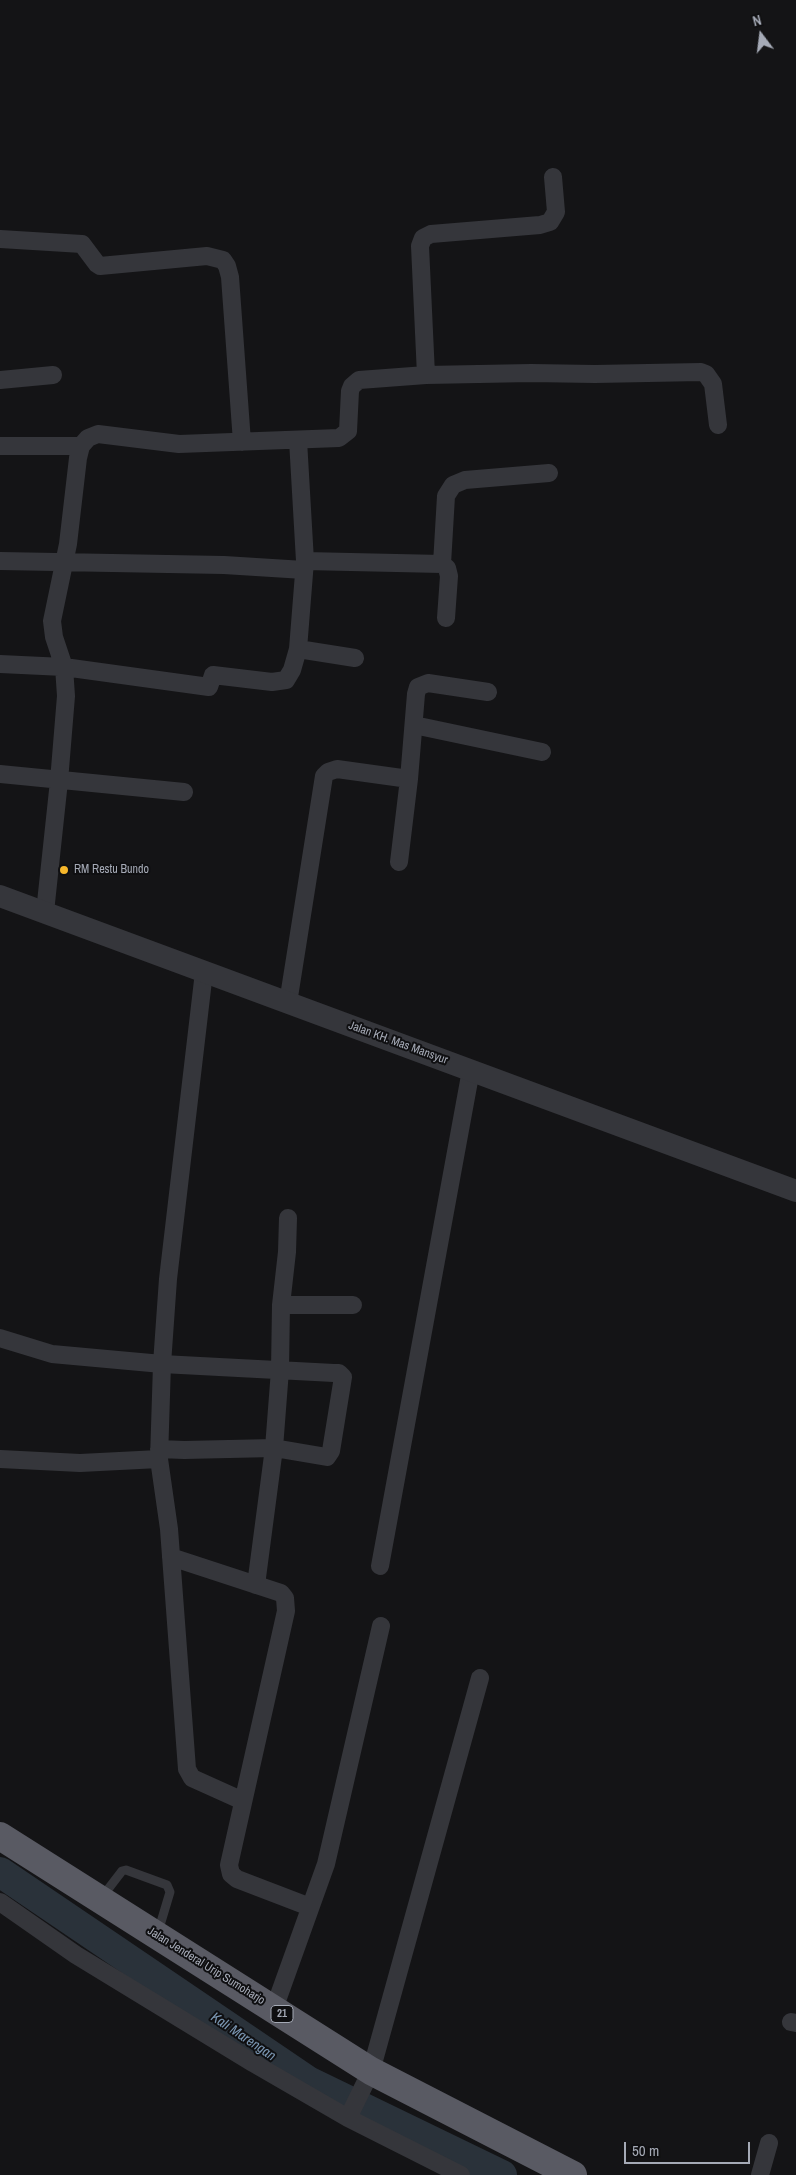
<!DOCTYPE html>
<html>
<head>
<meta charset="utf-8">
<style>
	body { margin:0 }
	#map { position:relative; width:796px; height:2175px; overflow:hidden; background:#141416; font-family:"Archivo Narrow",sans-serif }
	canvas { display:block }
	.north { position:absolute; left:736px; top:10px; width:50px; height:50px; -webkit-text-stroke:4px #0f0f11; paint-order:stroke; rotate:345deg; font-size:14px; font-weight:700; line-height:20px; text-align:center; color:#a5aab6 }
	.north::after { content:''; display:block; margin:auto; width:18px; height:22px; background:#a5aab6; clip-path:polygon(50% 0,100% 100%,50% 72%,0 100%) }
	.scale { position:absolute; left:624px; top:2142px; width:126px; height:22px; box-sizing:border-box; border:2px solid #a5aab6; border-top:0; padding-left:6px; font-size:15px; line-height:18px; white-space:nowrap; color:#a5aab6; -webkit-text-stroke:4px #0f0f11; paint-order:stroke }
</style>
</head>
<body>
<div id="map">
<canvas width="796" height="2175"></canvas>
<div class="north">N</div>
<div class="scale">50 m</div>
</div>
<script>
const ctx = document.querySelector('canvas').getContext('2d');
ctx.lineJoin = 'round';
const shape = rows => new Path2D(rows.map(r => 'M' + r).join(''));
function trace(path, color, width, dash) { ctx.strokeStyle = color; ctx.lineWidth = width; ctx.lineCap = dash ? 'butt' : 'round'; ctx.setLineDash(dash || []); ctx.stroke(path); }
function drawText(font, color, halo, rows, align = 'center') {
  ctx.font = font + ' "Archivo Narrow",sans-serif'; ctx.lineWidth = 4; ctx.setLineDash([]); ctx.textBaseline = 'middle'; ctx.strokeStyle = halo; ctx.fillStyle = color; for (const [text, x, y, turn = 0] of rows) {
    ctx.save(); ctx.translate(x, y); ctx.rotate((+turn || 0) * Math.PI / 180); ctx.textAlign = isNaN(turn) ? turn : align; if (halo) ctx.strokeText(text, 0, 0); ctx.fillText(text, 0, 0); ctx.restore();
  }
}
const river = shape([
	[0,1872,308,2081,502,2175]
]);
const service = shape([
	[102,1897,122,1871,126,1870,167,1885,170,1892,158,1932]
]);
const minor = shape([
	[0,239,82,244,97,264,100,266,207,256,223,260,227,266,230,277,242,442],
	[426,375,420,246,423,238,431,234,540,225,550,222,556,212,553,177],
	[0,380,53,375],
	[0,446,81,446],
	[0,561,224,565,304,570],
	[305,561,442,564,447,568,449,576,446,618],
	[442,564,446,496,453,485,465,480,549,473],
	[298,649,355,658],
	[0,664,64,667,209,687,213,675,272,682,286,680,292,670,298,649,305,561,298,440],
	[414,725,542,752],
	[0,774,184,792],
	[399,862,409,779],
	[45,912,59,781,66,696,64,667,54,637,52,621,68,544,78,458,81,446,88,438,98,434,179,444,339,438,348,431,350,391,352,386,359,380,426,375,531,373,595,374,701,372,706,374,713,384,718,425],
	[204,972,168,1279,162,1364,159,1459,169,1529,187,1769,192,1778,243,1801],
	[288,1003,324,776,328,772,337,769,409,779,416,694,418,687,428,683,488,692],
	[281,1305,353,1305],
	[0,1338,52,1354,162,1364,334,1373,339,1373,343,1377,331,1451,327,1457,274,1448,184,1450,159,1449],
	[0,1459,80,1463,159,1459],
	[171,1557,281,1593,285,1598,286,1611,229,1865,231,1874,237,1879,310,1907],
	[380,1566,471,1070],
	[256,1585,274,1448,280,1370,281,1305,287,1252,288,1218],
	[0,1902,76,1955,253,2063,348,2118,461,2175],
	[274,2009,326,1864,381,1626],
	[791,2022,796,2023],
	[348,2118,371,2071,480,1678],
	[760,2175,769,2143]
]);
const tertiary = shape([
	[0,896,796,1191]
]);
const trunk = shape([
	[0,1836,371,2071,573,2175]
]);
const markers = [
	[64,870,5,"#f6b72b"]
];
const shields = [
	[282,2014,22]
];
const shieldNames = [
	["21",282,2014]
];
const poiNames = [
	["RM Restu Bundo",74,870]
];
const streetNames = [
	["Jalan KH. Mas Mansyur",398,1043,20],
	["Jalan Jenderal Urip Sumoharjo",206,1966,32]
];
const waterNames = [
	["Kali Marengan",243,2037,34]
];
trace(river, '#2a323a', 30);
trace(service, '#35363b', 9);
trace(minor, '#35363b', 18);
trace(tertiary, '#35363b', 22);
trace(trunk, '#595a63', 28);
for (const [x, y, r, color] of markers) { const dot = new Path2D(); dot.arc(x, y, r, 0, 2 * Math.PI); ctx.fillStyle = color; ctx.fill(dot); trace(dot, '#0f0f11', 2); }
for (const [x, y, w] of shields) { const box = new Path2D(); box.roundRect(x - w / 2, y - 8.5, w, 17, 4); ctx.fillStyle = '#0f0f11'; ctx.fill(box); trace(box, '#a5aab6', 1); }
drawText('bold 11px', '#a5aab6', null, shieldNames);
drawText('12px', '#a5aab6', '#0f0f11', poiNames, 'left');
drawText('12px', '#a5aab6', '#0f0f11', streetNames);
drawText('italic 14px', '#7b97b3', '#0f0f11', waterNames);
</script>
</body>
</html>
